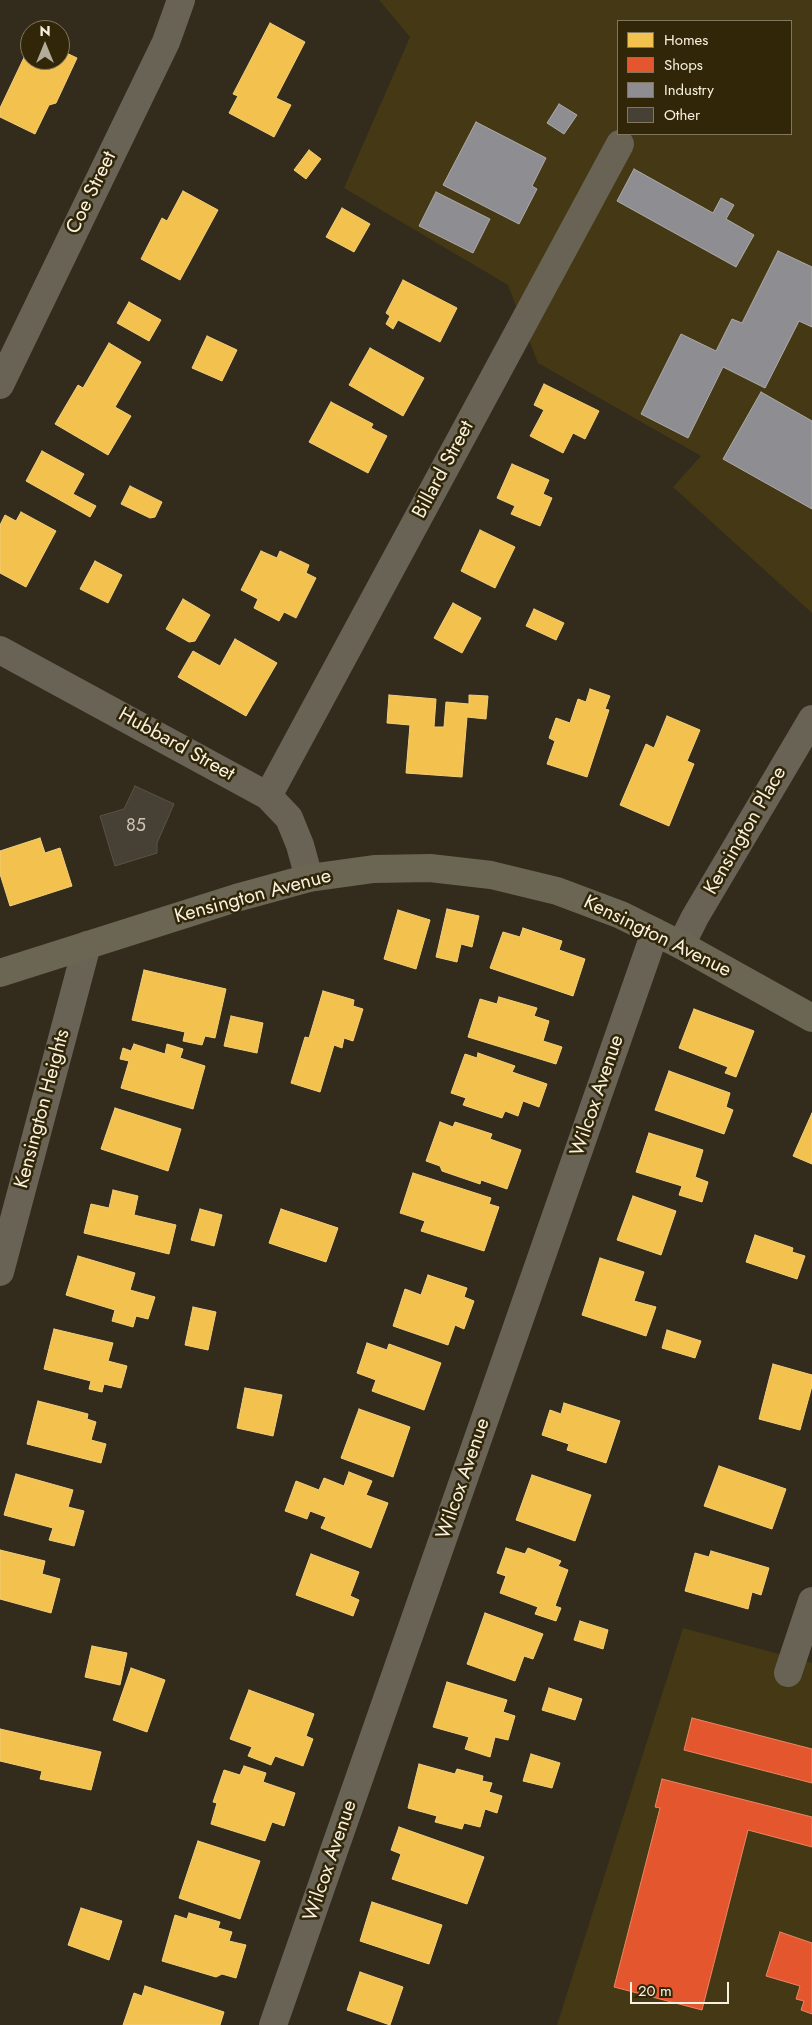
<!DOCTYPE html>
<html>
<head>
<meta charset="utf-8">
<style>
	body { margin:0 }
	#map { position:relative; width:812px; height:2025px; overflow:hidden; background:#332c1c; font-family:Jost,sans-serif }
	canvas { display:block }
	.legend { position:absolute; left:617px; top:20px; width:175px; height:115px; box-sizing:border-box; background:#312608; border:1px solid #81775e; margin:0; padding:6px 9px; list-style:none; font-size:15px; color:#f8f1df }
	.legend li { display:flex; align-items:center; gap:10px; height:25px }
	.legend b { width:25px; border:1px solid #81775e }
	.north { position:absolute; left:20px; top:20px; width:50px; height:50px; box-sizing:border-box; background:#312608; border:1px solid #81775e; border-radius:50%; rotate:0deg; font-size:14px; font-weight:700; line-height:20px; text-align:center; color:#f8f1df }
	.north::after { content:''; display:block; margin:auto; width:18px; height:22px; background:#b3ac9b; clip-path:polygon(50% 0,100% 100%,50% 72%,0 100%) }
	.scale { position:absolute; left:630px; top:1982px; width:99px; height:22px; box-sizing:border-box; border:2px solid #f8f1df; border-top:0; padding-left:6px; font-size:15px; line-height:18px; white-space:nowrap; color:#f8f1df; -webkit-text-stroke:4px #312608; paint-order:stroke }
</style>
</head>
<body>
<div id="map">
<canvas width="812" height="2025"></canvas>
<ul class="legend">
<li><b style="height:14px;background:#f2c14e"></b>Homes</li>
<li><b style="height:14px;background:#e4572e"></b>Shops</li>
<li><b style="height:14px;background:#8d8d92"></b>Industry</li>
<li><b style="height:14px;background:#464134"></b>Other</li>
</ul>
<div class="north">N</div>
<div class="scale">20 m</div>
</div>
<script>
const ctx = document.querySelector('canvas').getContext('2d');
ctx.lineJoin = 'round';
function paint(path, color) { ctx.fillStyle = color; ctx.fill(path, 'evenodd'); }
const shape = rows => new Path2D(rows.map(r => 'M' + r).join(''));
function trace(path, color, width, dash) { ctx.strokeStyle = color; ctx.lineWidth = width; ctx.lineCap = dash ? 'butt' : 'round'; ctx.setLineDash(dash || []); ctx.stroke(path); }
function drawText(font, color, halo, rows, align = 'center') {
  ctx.font = font + ' Jost,sans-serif'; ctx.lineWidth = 5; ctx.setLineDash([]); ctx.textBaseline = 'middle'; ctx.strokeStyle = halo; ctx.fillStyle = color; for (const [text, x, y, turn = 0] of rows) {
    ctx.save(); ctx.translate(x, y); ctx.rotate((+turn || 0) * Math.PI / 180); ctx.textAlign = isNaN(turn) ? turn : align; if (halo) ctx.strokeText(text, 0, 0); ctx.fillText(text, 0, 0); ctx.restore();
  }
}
const built = shape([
	[379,0,812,0,812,613,673,487,701,456,538,363,508,285,344,188,410,37],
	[618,21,791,21,791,134,618,134],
	[683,1628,812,1663,812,2025,557,2025]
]);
const homes = shape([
	[270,23,305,42,276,98,291,105,274,137,229,113,238,96,233,94,270,23],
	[30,45,30,60,60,60,60,50,77,58,56,103,49,105,35,134,0,117,0,108,30,45],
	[309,150,321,159,306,179,294,170,309,150],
	[183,191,218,210,180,280,141,259,162,218,167,221,183,191],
	[342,208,370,224,354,252,326,237,342,208],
	[403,280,457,308,440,342,398,320,393,329,386,324,390,316,386,313,403,280],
	[129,302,161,320,149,341,117,323,129,302],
	[207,336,237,350,222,381,192,368,207,336],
	[109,343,141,362,115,407,131,416,108,455,55,424,78,385,83,388,109,343],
	[370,348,424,378,403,416,349,385,370,348],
	[544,384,599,411,585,439,573,433,563,453,530,436,544,410,534,405,544,384],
	[331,402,373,424,371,428,387,436,368,473,309,442,331,402],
	[42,451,84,474,73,494,96,506,90,517,26,481,42,451],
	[512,464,549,480,543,494,552,498,540,526,511,514,515,506,497,498,512,464],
	[130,486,162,502,155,517,150,518,121,504,130,486],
	[21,512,56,531,26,587,0,573,0,525,5,515,16,521,21,512],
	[480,530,515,547,495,588,461,571,480,530],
	[261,551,277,558,280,551,309,565,306,573,316,578,296,618,284,612,279,621,254,608,258,599,241,590,261,551],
	[95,561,122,575,108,603,80,589,95,561],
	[183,599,210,615,195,641,189,642,166,629,183,599],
	[453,603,481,618,462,653,434,638,453,603],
	[534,609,564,623,556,640,526,626,534,609],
	[235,639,277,663,246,716,178,677,193,651,220,666,235,639],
	[590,689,610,696,605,709,609,710,587,777,547,764,555,741,549,738,556,718,570,723,578,699,586,702,590,689],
	[389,695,436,699,434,727,444,727,446,702,469,704,469,695,488,696,486,719,467,717,462,777,406,773,410,725,387,723,389,695],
	[667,716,700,730,687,761,694,764,669,826,620,805,646,744,654,748,667,716],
	[40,838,45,853,60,848,72,886,10,906,0,874,0,851,40,838],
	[447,909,479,916,472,947,461,944,457,962,436,957,447,909],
	[398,910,430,920,416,969,384,959,398,910],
	[523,928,562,941,559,950,585,959,573,996,490,968,503,932,520,937,523,928],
	[144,970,226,989,215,1038,205,1036,202,1045,183,1041,185,1032,132,1020,144,970],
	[323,991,354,1000,353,1006,363,1009,353,1041,344,1038,342,1048,334,1045,320,1092,291,1083,305,1037,309,1038,323,991],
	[499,997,537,1008,534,1016,549,1021,543,1041,562,1047,556,1064,468,1037,480,999,497,1004,499,997],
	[694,1009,754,1031,736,1077,725,1073,728,1067,679,1048,694,1009],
	[231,1016,263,1023,257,1053,224,1046,231,1016],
	[134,1044,165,1054,167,1044,183,1049,180,1058,205,1066,193,1109,121,1088,129,1061,120,1059,123,1048,131,1051,134,1044],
	[478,1053,515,1066,512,1072,547,1084,539,1107,523,1101,518,1116,505,1111,502,1118,463,1105,466,1098,451,1093,465,1054,477,1058,478,1053],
	[669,1071,730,1093,726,1107,733,1110,724,1134,655,1110,669,1071],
	[115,1108,181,1129,168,1171,101,1149,115,1108],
	[812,1113,812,1164,793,1156,812,1113],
	[440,1122,453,1127,455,1122,492,1134,490,1139,521,1150,507,1189,481,1180,480,1184,442,1171,440,1166,426,1161,440,1122],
	[649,1133,703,1150,695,1177,708,1182,702,1202,679,1195,682,1186,636,1172,649,1133],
	[413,1173,491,1198,489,1204,499,1207,484,1251,421,1231,425,1221,400,1213,413,1173],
	[113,1190,138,1196,134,1215,176,1225,169,1254,84,1233,91,1204,109,1208,113,1190],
	[633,1196,676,1211,661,1255,617,1240,633,1196],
	[200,1209,222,1215,214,1246,191,1240,200,1209],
	[281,1209,338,1228,326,1262,269,1243,281,1209],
	[755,1235,793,1248,792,1252,805,1256,797,1279,746,1262,755,1235],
	[78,1256,135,1273,130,1290,155,1297,148,1319,136,1316,133,1327,112,1321,115,1310,66,1295,78,1256],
	[600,1258,644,1272,634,1301,656,1307,646,1336,582,1315,600,1258],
	[428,1275,467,1288,464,1297,474,1301,464,1329,455,1325,448,1345,393,1326,405,1289,421,1295,428,1275],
	[193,1307,216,1312,208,1350,185,1345,193,1307],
	[54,1329,113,1343,108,1361,127,1366,121,1388,104,1384,102,1392,89,1389,91,1381,44,1369,54,1329],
	[667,1330,701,1341,695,1358,662,1348,667,1330],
	[367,1343,387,1350,389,1344,441,1363,424,1410,372,1391,376,1380,357,1373,367,1343],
	[773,1364,812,1375,812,1386,800,1430,759,1419,773,1364],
	[245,1388,282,1395,273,1436,237,1428,245,1388],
	[38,1401,88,1414,87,1419,96,1422,91,1440,106,1444,101,1463,27,1444,38,1401],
	[564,1403,620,1421,606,1463,567,1450,569,1444,542,1435,550,1410,561,1414,564,1403],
	[359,1409,410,1427,393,1477,341,1458,359,1409],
	[719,1466,786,1489,772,1529,704,1506,719,1466],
	[349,1472,372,1481,366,1495,388,1503,371,1548,321,1528,326,1517,310,1511,307,1519,285,1511,296,1481,319,1490,324,1478,344,1486,349,1472],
	[16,1474,73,1490,68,1507,84,1511,74,1546,49,1540,53,1528,4,1515,16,1474],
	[532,1475,591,1495,575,1541,516,1520,532,1475],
	[506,1548,525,1554,528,1548,561,1561,558,1566,568,1570,555,1606,561,1608,556,1621,535,1614,538,1607,500,1593,506,1576,497,1573,506,1548],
	[0,1550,45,1561,42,1574,60,1579,51,1613,0,1599,0,1550],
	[711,1551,769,1568,761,1595,752,1592,748,1609,685,1591,695,1553,709,1557,711,1551],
	[311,1554,359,1572,350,1596,359,1600,353,1616,296,1595,311,1554],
	[485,1613,543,1634,533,1659,524,1656,515,1681,467,1664,485,1613],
	[580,1621,608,1630,603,1649,574,1640,580,1621],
	[92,1646,127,1653,120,1685,85,1677,92,1646],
	[131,1668,165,1680,147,1732,113,1720,131,1668],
	[447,1682,507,1700,503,1712,515,1716,508,1740,495,1737,490,1757,465,1749,469,1737,433,1727,447,1682],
	[549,1688,582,1699,575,1720,542,1710,549,1688],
	[249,1690,314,1714,306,1736,313,1739,303,1766,275,1756,271,1765,248,1756,252,1747,230,1739,249,1690],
	[0,1729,101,1752,91,1790,40,1779,42,1771,0,1761,0,1729],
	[531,1754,560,1763,552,1788,523,1781,531,1754],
	[419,1764,455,1774,457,1769,483,1776,482,1781,492,1783,489,1792,502,1796,497,1813,485,1809,480,1827,464,1823,462,1829,435,1822,437,1816,408,1808,419,1764],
	[244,1766,266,1773,263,1782,295,1793,284,1826,272,1822,265,1841,211,1824,217,1803,213,1802,224,1770,240,1775,244,1766],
	[399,1827,484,1857,467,1904,392,1879,401,1854,391,1850,399,1827],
	[198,1841,260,1861,240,1919,179,1898,198,1841],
	[372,1902,442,1925,429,1964,360,1941,372,1902],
	[81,1908,122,1921,109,1960,68,1945,81,1908],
	[189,1913,220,1922,218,1928,232,1932,229,1941,246,1945,236,1978,222,1974,216,1977,162,1961,175,1915,187,1919,189,1913],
	[360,1972,403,1987,390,2025,347,2010,360,1972],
	[145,1986,224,2012,220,2025,123,2025,134,1993,142,1996,145,1986]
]);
const shops = shape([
	[692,1718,812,1749,812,1783,684,1750,692,1718],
	[662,1779,812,1817,812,1847,748,1830,702,2010,614,1987,660,1808,655,1807,662,1779],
	[780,1932,812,1943,812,2014,801,2010,804,2001,796,1999,800,1986,766,1976,780,1932]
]);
const industry = shape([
	[559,104,577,115,564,134,547,123,559,104],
	[476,122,546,158,532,186,537,189,519,224,443,185,476,122],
	[634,169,713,213,721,198,734,205,726,219,754,235,736,267,617,201,634,169],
	[436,192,490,219,473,253,419,226,436,192],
	[778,251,812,267,812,327,799,321,765,388,723,367,688,438,641,414,681,334,716,351,732,319,742,323,778,251],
	[761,392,812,421,812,509,723,459,761,392]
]);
const building = shape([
	[135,786,174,804,157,843,157,853,115,866,100,816,124,809,135,786]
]);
const minor = shape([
	[0,385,166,42,181,0],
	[0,650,268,796,289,818,300,845,309,878],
	[268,796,620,144],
	[681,945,695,917,812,719],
	[0,1272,87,945],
	[788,1673,812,1601],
	[273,2025,655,932]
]);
const secondary = shape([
	[0,973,236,898,309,878,374,869,430,868,491,875,557,891,621,915,681,945,812,1018]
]);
const numberNames = [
	["85",136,827]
];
const streetNames = [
	["Coe Street",92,193,-64],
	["Billard Street",444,470,-62],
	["Hubbard Street",176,745,29],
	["Kensington Place",746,831,-60],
	["Kensington Avenue",253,897,-15],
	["Kensington Avenue",657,937,26],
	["Wilcox Avenue",598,1096,-71],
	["Kensington Heights",43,1109,-75],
	["Wilcox Avenue",464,1479,-71],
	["Wilcox Avenue",331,1861,-71]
];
paint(built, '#453814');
paint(homes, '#f2c14e');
trace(homes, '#f4cf7a', 1);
paint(shops, '#e4572e');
trace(shops, '#ea8563', 1);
paint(industry, '#8d8d92');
trace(industry, '#adaba9', 1);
paint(building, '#464134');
trace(building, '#595346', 1);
trace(minor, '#696356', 28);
trace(secondary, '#6b6554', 28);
drawText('18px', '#ccc5b4', null, numberNames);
drawText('20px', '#f8f1df', '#312608', streetNames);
</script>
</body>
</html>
